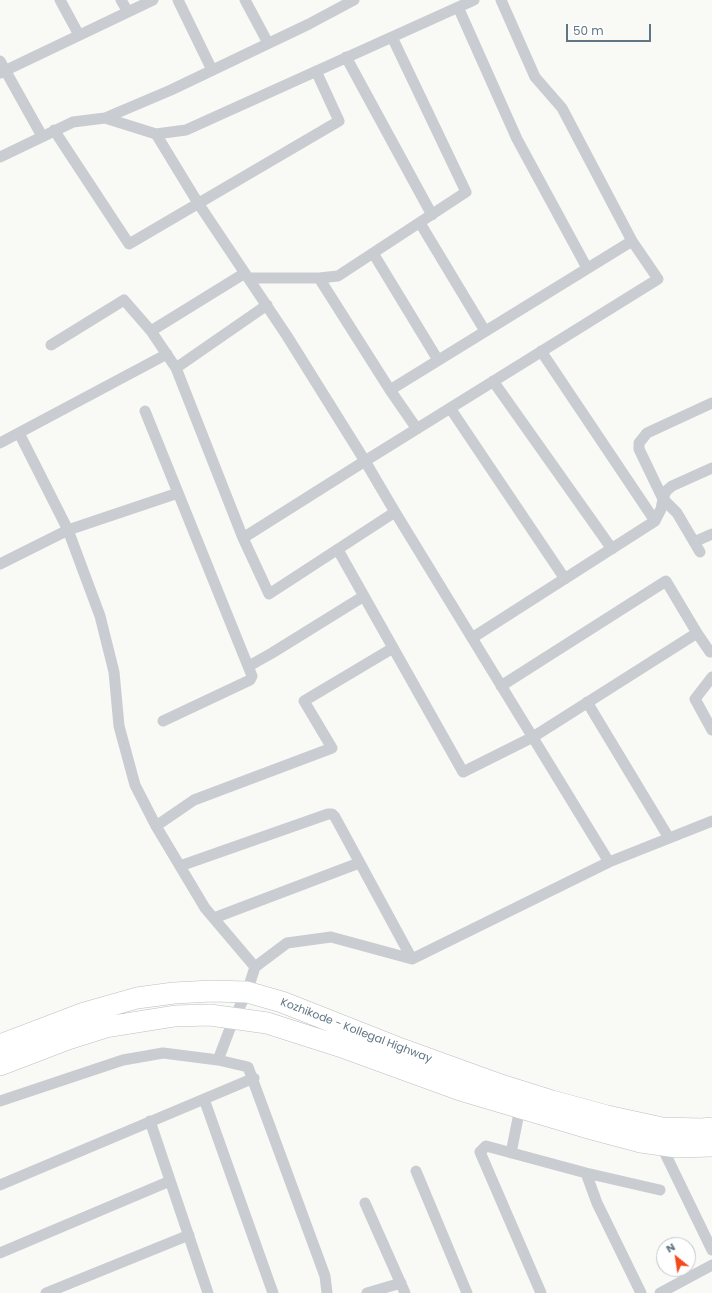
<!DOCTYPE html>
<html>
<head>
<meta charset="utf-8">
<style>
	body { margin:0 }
	#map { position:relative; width:712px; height:1293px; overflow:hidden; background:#f9f9f6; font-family:Poppins,sans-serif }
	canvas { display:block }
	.north { position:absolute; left:656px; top:1237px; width:40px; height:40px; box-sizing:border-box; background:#fff; border:1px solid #c0c8ce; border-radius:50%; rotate:330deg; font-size:11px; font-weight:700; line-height:16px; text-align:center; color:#617685 }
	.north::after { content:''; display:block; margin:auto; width:14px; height:18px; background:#f4491b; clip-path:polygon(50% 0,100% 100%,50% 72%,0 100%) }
	.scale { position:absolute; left:566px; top:24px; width:85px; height:18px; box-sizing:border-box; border:2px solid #617685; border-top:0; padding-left:5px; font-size:12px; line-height:14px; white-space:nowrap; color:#617685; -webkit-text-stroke:3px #fff; paint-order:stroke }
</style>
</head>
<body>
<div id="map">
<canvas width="712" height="1293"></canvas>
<div class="north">N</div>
<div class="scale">50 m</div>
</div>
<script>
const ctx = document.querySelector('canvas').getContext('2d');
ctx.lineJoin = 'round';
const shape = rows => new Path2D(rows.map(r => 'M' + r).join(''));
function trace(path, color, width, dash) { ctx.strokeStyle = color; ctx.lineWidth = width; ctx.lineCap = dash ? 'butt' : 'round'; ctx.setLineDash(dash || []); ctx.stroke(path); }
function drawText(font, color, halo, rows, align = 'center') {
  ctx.font = font + ' Poppins,sans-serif'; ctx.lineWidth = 4; ctx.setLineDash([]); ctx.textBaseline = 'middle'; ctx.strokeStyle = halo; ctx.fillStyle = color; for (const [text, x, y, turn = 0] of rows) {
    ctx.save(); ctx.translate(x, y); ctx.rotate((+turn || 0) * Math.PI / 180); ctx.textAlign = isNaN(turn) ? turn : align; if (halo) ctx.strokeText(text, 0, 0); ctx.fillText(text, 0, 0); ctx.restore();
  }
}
const street = shape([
	[60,0,79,35],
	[121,0,128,12],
	[178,0,212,70],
	[245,0,268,43],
	[501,0,535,77,562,108,632,241],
	[458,7,517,139,587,268],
	[346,57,432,215],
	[0,61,42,136],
	[0,73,153,0],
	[105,118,171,90,309,24,354,0],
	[54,130,129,244,339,121,316,71],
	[156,134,198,203,287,336,365,461,658,279,632,241,390,390],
	[0,157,73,122,105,118,156,134,186,130,474,0],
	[420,223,485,331],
	[373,253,438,360],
	[249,278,319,278,338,276,466,192,392,37],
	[319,278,390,390,417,429],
	[51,345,124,300,151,331],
	[176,368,267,305],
	[493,381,612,549],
	[450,408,565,579],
	[145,411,252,676,250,680,163,721],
	[19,433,68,530,100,616,114,672,119,726,135,785,156,826],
	[0,443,167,354],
	[395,512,609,862],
	[655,521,661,509,663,499,666,491,672,486,712,468],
	[243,538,365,461,395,512,269,594,243,538,176,368,151,331,245,273],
	[694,542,712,534],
	[338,550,463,772,533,737,697,633,666,581,501,686],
	[700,552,677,513,663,499,639,449,639,443,647,433,712,403],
	[0,564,68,530,178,493],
	[697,633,710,652],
	[472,638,655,521,541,351],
	[249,666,272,653,364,596],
	[712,677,695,699,712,730],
	[587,702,669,838],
	[180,866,328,814,332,814,335,817,412,959],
	[214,918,359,863],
	[255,967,205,908,156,826,194,800,332,748,304,701,393,648],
	[218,1060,234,1018,247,992,255,967,287,943,331,937,412,959,609,862,712,821],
	[204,1099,273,1293],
	[0,1101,123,1060,163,1053,218,1060,248,1067,325,1276,327,1293],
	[150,1121,208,1293],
	[661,1145,712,1250],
	[511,1153,520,1108],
	[416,1171,467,1293],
	[586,1173,597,1203,641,1293],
	[0,1185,254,1078],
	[365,1203,405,1293],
	[0,1253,170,1181],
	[46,1293,189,1235],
	[367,1293,401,1283],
	[541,1293,480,1152,486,1146,586,1173,660,1190],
	[660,1293,712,1265]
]);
const highway = shape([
	[0,1045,84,1013,137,998,174,993,212,991,247,992,282,1002,396,1047,501,1085,552,1101,607,1116,662,1128,702,1129,712,1128],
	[0,1065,68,1039,106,1027,175,1016,210,1015,267,1023,339,1046,460,1090,585,1127,641,1142,677,1147,712,1146]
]);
const streetNames = [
	["Kozhikode - Kollegal Highway",356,1031,21]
];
trace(highway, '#bbbfc2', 22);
trace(street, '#c9cdd1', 11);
trace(highway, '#fff', 21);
drawText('11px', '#617685', '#fff', streetNames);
</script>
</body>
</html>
